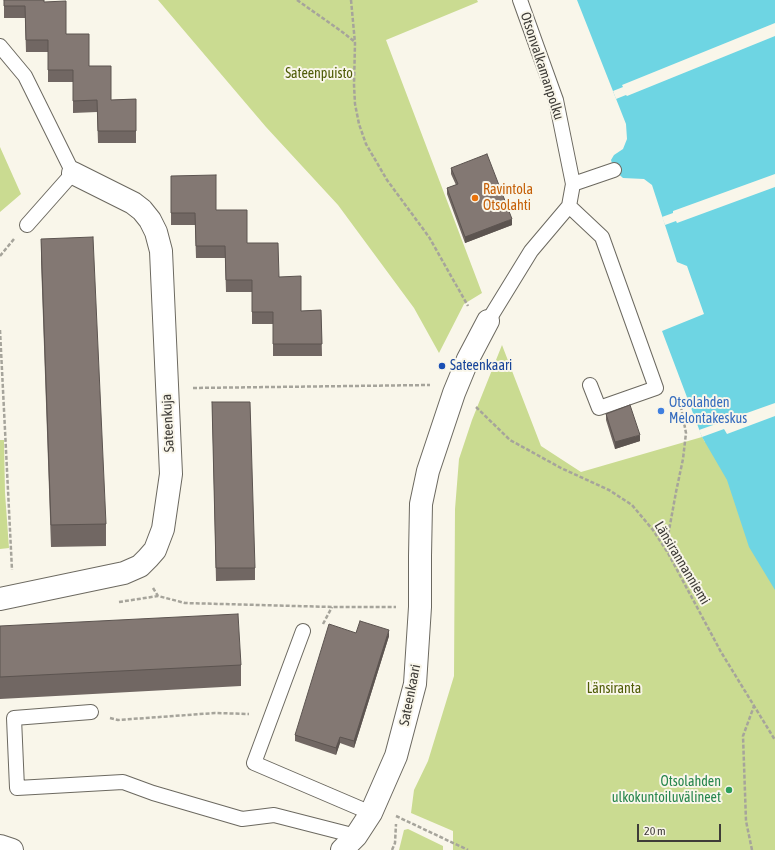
<!DOCTYPE html>
<html>
<head>
<meta charset="utf-8">
<style>
	body { margin:0 }
	#map { position:relative; width:775px; height:850px; overflow:hidden; background:#f9f6ea; font-family:"Asap Condensed",sans-serif }
	canvas { display:block }
	.scale { position:absolute; left:637px; top:824px; width:84px; height:18px; box-sizing:border-box; border:2px solid #3e3c38; border-top:0; padding-left:5px; font-size:12px; line-height:14px; white-space:nowrap; color:#3e3c38; -webkit-text-stroke:3px #f9f6ea; paint-order:stroke }
</style>
</head>
<body>
<div id="map">
<canvas width="775" height="850"></canvas>
<div class="scale">20 m</div>
</div>
<script>
const ctx = document.querySelector('canvas').getContext('2d');
ctx.lineJoin = 'round';
function paint(path, color) { ctx.fillStyle = color; ctx.fill(path, 'evenodd'); }
const shape = rows => new Path2D(rows.map(r => 'M' + r).join(''));
function trace(path, color, width, dash) { ctx.strokeStyle = color; ctx.lineWidth = width; ctx.lineCap = dash ? 'butt' : 'round'; ctx.setLineDash(dash || []); ctx.stroke(path); }
function drawText(font, color, halo, rows, align = 'center') {
  ctx.font = font + ' "Asap Condensed",sans-serif'; ctx.lineWidth = 4; ctx.setLineDash([]); ctx.textBaseline = 'middle'; ctx.strokeStyle = halo; ctx.fillStyle = color; for (const [text, x, y, turn = 0] of rows) {
    ctx.save(); ctx.translate(x, y); ctx.rotate((+turn || 0) * Math.PI / 180); ctx.textAlign = isNaN(turn) ? turn : align; if (halo) ctx.strokeText(text, 0, 0); ctx.fillText(text, 0, 0); ctx.restore();
  }
}
const green = shape([
	[158,0,477,0,478,2,386,40,482,293,464,304,439,353,414,308,338,205,266,127],
	[0,147,21,194,0,212],
	[502,345,541,446,581,472,702,437,705,442,775,440,775,850,453,850,453,831,411,813,414,790,428,761,454,676,455,509,459,459,472,420],
	[0,440,4,440,5,493,9,548,0,549],
	[408,829,443,846,443,850,399,850,404,830]
]);
const water = shape([
	[577,0,775,0,775,590,749,547,727,480,702,437,662,331,704,314,687,266,677,262,652,185,644,179,623,178,614,170,611,160,614,155,623,149,627,139,626,124]
]);
const pier = shape([
	[775,23,775,36,627,96,626,95,616,99,613,91,623,87,622,85],
	[775,174,775,187,677,223,676,221,665,225,662,217,673,213,673,211],
	[775,403,775,416,727,434,724,429,702,437,699,430]
]);
const path = shape([
	[297,0,341,31,355,42],
	[351,0,355,43,354,85,355,104,359,124,366,144,387,180,429,237,468,306],
	[0,256,14,239],
	[0,330,12,570],
	[193,388,430,385],
	[476,407,510,440,561,468,609,490,632,505,653,530,668,553,721,652,775,740],
	[668,552,668,536,676,492,683,459,686,433,681,407,676,396],
	[153,588,158,596,185,603,333,607,396,607],
	[119,602,158,596],
	[323,624,332,607],
	[110,718,118,720,215,713,249,714],
	[396,816,468,850],
	[392,850,395,843,396,824],
	[752,850,746,821,743,736,754,706]
]);
const lane = shape([
	[0,46,25,76,73,173,27,225],
	[573,184,614,170],
	[569,206,602,237,656,388,599,408,590,385],
	[488,321,531,251,569,206,573,184,556,100,520,0],
	[303,631,254,763,371,813],
	[91,712,14,718,17,788,123,782,153,793,242,819,274,815,356,836]
]);
const street = shape([
	[0,599,124,573,140,566,148,558,155,550,163,529,171,474,161,251,156,232,150,220,142,210,133,203,73,173],
	[0,846,12,850],
	[342,850,356,836,371,813,396,756,415,684,420,607,420,556,421,504,428,471,454,393,468,359,488,321]
]);
const wall = shape([
	[4,0,44,2,66,34,89,66,111,100,136,99,136,143,98,143,97,112,73,113,73,82,48,82,48,52,26,52,25,18,4,18],
	[451,168,512,225,465,243,447,194,447,188,456,185,451,174],
	[171,176,216,210,279,277,301,311,321,310,322,356,273,356,273,324,252,324,252,292,226,292,225,258,196,258,195,225,171,225],
	[41,239,106,524,106,546,51,547,41,261],
	[212,402,255,568,255,580,216,581],
	[606,414,640,441,615,449,606,420],
	[0,626,241,665,241,686,0,699],
	[356,633,389,636,354,748,340,743,336,755,295,741,295,735]
]);
const shadedWall = shape([
	[512,219,512,225,465,243,465,237],
	[640,435,640,441,615,449,615,442],
	[389,630,389,636,354,748,354,741],
	[340,737,340,743,336,755,336,748]
]);
const building = shape([
	[4,0,44,0,44,2,66,1,66,34,89,34,89,66,111,66,111,100,136,99,136,131,98,131,97,100,73,101,73,70,48,70,48,40,26,40,25,6,4,6,4,0],
	[487,154,512,219,465,237,447,188,458,184,451,168,487,154],
	[216,175,216,210,247,210,247,243,278,243,279,277,301,276,301,311,321,310,322,344,273,344,273,312,252,312,252,280,226,280,225,246,196,246,195,213,171,213,171,176,216,175],
	[93,237,106,524,51,525,41,239,93,237],
	[212,402,250,402,255,568,216,568,212,402],
	[630,405,640,435,615,442,606,414,630,405],
	[238,614,241,665,0,677,0,626,238,614],
	[360,621,389,630,354,741,340,737,336,748,295,735,329,624,356,633,360,621]
]);
const markers = [
	[475,198,4,"#e8710a"],
	[442,366,4,"#1a4fb4"],
	[661,411,4,"#3f7fe0"],
	[729,790,4,"#2e9e5b"]
];
const streetNames = [
	["Otsonvalkamanpolku",542,66,72],
	["Sateenkuja",168,423,-93],
	["Länsirannanniemi",682,563,59],
	["Sateenkaari",410,695,-79]
];
const parkNames = [
	["Sateenpuisto",319,74],
	["Länsiranta",614,689]
];
const foodNames = [
	["Ravintola",483,190],
	["Otsolahti",483,206]
];
const transitNames = [
	["Sateenkaari",450,366]
];
const shopNames = [
	["Otsolahden",669,403],
	["Melontakeskus",669,419]
];
const leisureNames = [
	["Otsolahden",721,782],
	["ulkokuntoiluvälineet",721,798]
];
paint(green, '#cadb91');
paint(water, '#6ed5e3');
paint(pier, '#f9f6ea');
trace(lane, '#6c6960', 16);
trace(street, '#6c6960', 24);
trace(path, '#a6a49b', 2.5, [4, 2]);
trace(lane, '#fff', 14);
trace(street, '#fff', 22);
paint(wall, '#716763');
paint(shadedWall, '#5c5450');
paint(building, '#837873');
trace(building, '#5c5450', 1);
for (const [x, y, r, color] of markers) { const dot = new Path2D(); dot.arc(x, y, r, 0, 2 * Math.PI); ctx.fillStyle = color; ctx.fill(dot); trace(dot, '#f9f6ea', 1.5); }
drawText('14px', '#3e3c38', '#f9f6ea', streetNames);
drawText('14px', '#4f5c07', '#f9f6ea', parkNames);
drawText('14px', '#c56008', '#f9f6ea', foodNames, 'left');
drawText('14px', '#164399', '#f9f6ea', transitNames, 'left');
drawText('14px', '#366cbe', '#f9f6ea', shopNames, 'left');
drawText('14px', '#27864d', '#f9f6ea', leisureNames, 'right');
</script>
</body>
</html>
